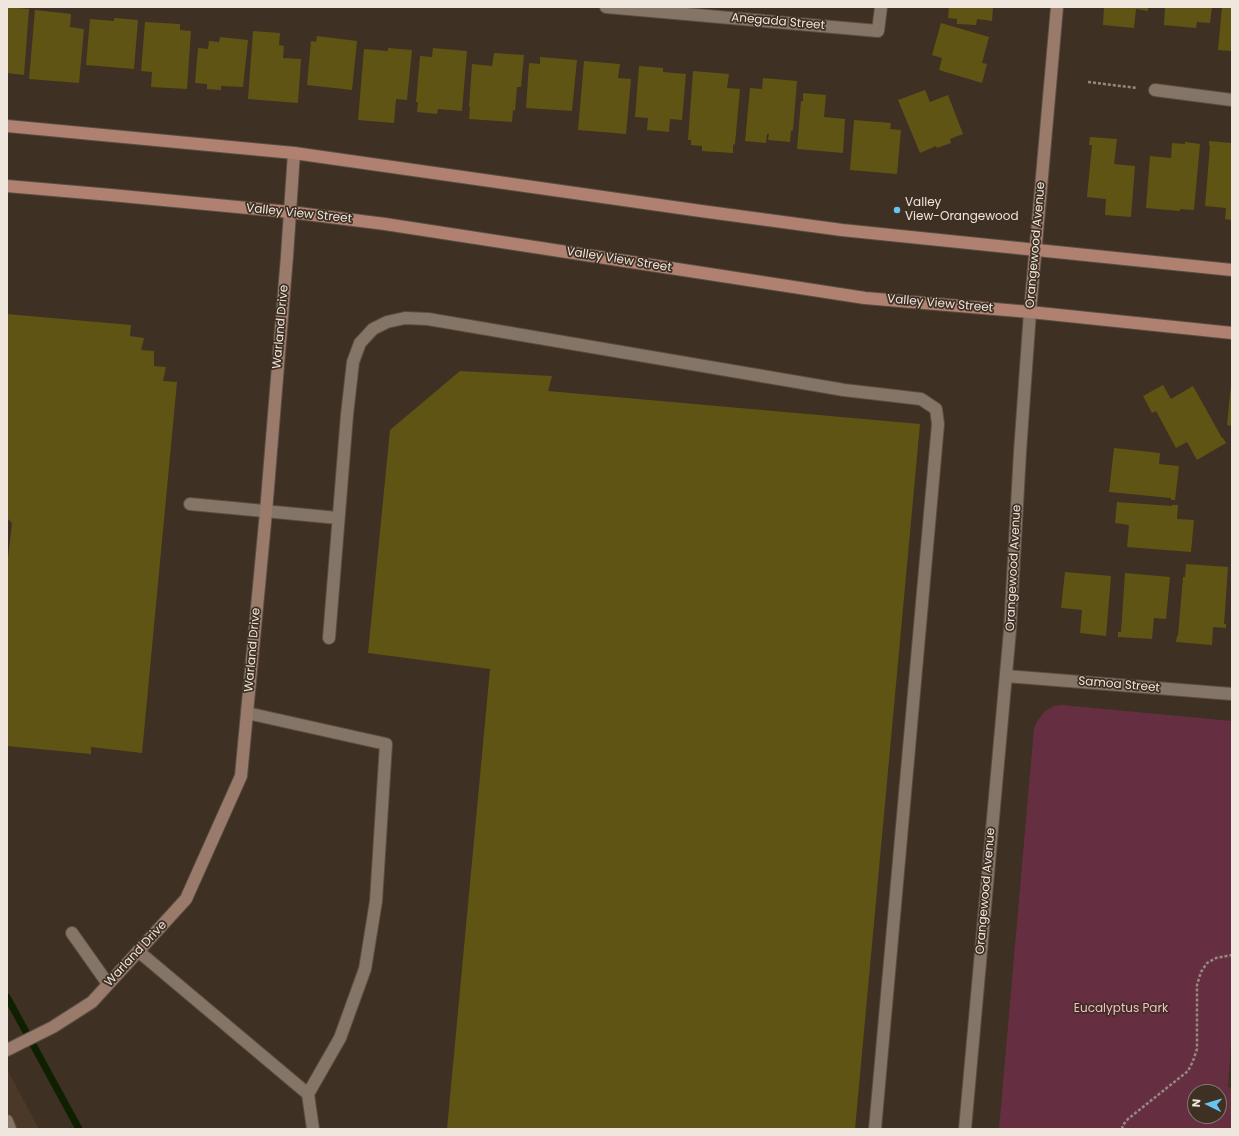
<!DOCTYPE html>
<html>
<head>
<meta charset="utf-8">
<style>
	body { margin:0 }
	#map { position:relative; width:1239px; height:1136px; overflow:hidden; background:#3e3023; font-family:Poppins,sans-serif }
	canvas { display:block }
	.frame { position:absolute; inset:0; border:8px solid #efe6de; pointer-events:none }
	.north { position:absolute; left:1187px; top:1084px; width:40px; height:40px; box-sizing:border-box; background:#3e3023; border:1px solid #85796e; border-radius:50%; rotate:275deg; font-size:11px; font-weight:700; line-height:16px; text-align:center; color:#efe6de }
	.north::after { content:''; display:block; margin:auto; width:14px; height:18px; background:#66c4ef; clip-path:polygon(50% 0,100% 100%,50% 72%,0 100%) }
</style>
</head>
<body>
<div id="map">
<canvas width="1239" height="1136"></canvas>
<div class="frame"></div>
<div class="north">N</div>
</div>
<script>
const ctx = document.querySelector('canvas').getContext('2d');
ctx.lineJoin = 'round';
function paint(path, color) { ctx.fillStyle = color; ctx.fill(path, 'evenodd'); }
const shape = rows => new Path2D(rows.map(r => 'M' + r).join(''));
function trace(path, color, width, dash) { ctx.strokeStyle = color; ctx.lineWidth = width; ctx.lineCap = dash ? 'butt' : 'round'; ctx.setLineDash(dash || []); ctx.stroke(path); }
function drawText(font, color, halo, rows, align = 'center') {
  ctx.font = font + ' Poppins,sans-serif'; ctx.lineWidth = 3.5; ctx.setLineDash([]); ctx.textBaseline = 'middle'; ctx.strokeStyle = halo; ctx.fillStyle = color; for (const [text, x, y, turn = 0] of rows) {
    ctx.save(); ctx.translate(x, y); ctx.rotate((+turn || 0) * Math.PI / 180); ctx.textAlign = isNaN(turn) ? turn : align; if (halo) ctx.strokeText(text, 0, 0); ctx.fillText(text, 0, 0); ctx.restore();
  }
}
const built = shape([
	[7,1069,39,1129,7,1129]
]);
const green = shape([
	[1062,705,1232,721,1232,1031,1228,1087,1232,1088,1232,1129,999,1129,1034,728,1038,720,1045,711,1054,706],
	[1195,1092,1219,1092,1219,1116,1195,1116]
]);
const stream = shape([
	[7,997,79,1129]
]);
const building = shape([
	[7,7,29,9,24,75,7,73],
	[949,7,993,7,992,21,977,19,976,25,957,24,957,19,948,18],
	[1104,7,1148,7,1148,11,1136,9,1134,28,1103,25],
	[1165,7,1212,7,1210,23,1197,22,1196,28,1164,25],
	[1222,7,1232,7,1232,51,1218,50],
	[35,10,71,14,70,27,84,29,79,83,29,79],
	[114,18,138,20,134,69,86,65,90,19,114,21],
	[145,22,180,24,180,30,191,31,187,89,151,87,152,72,141,71],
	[941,23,989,37,982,63,987,64,982,83,939,70,942,58,932,55],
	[253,31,280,33,279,45,284,46,283,58,301,59,298,103,248,99],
	[317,36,357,41,352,90,307,85,311,41,316,42],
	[220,37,248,40,243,87,221,86,221,90,207,89,207,84,195,83,198,48,208,49,209,41,219,42],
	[388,48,412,50,407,100,396,99,394,123,358,120,364,49,388,51],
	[433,48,467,51,462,111,438,109,437,114,417,112,418,102,416,102,420,56,432,57],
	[494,53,524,55,521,87,517,87,515,111,513,110,512,122,469,119,470,107,469,107,472,64,492,66],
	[540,57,577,60,572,111,526,108,529,63,540,64],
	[584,61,620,64,618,78,631,79,626,134,578,130],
	[639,66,663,68,663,72,686,74,682,120,670,119,669,132,647,130,648,118,635,117],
	[693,71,729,74,727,88,740,89,735,144,733,145,733,153,702,151,702,146,691,145,691,140,688,140],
	[763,78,797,81,793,130,791,131,790,142,768,140,769,134,767,134,766,143,745,141,750,88,762,89],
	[925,90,930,102,948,95,963,134,950,139,951,143,937,148,936,146,920,153,898,100],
	[803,93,826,95,824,117,845,119,843,153,797,149,801,101,803,101],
	[854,120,891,123,890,129,901,130,897,174,850,170],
	[1090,137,1117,139,1114,164,1135,166,1131,217,1105,215,1106,199,1087,197,1092,145,1089,145],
	[1209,141,1232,143,1232,220,1225,219,1226,208,1205,206,1210,146,1209,145],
	[1185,142,1200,144,1194,210,1180,209,1180,211,1146,208,1150,156,1171,158,1172,143,1185,144],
	[7,314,131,325,130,336,144,338,141,350,154,351,154,366,166,367,163,381,177,382,142,753,91,747,91,754,7,746,7,567,12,523,7,518],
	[460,371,552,376,548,391,920,424,855,1129,447,1129,490,669,368,653,390,430],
	[1163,385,1171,399,1193,386,1222,438,1223,438,1226,443,1197,460,1187,442,1176,448,1156,411,1152,413,1143,396],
	[1231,385,1232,385,1232,426,1227,425],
	[1114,448,1160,453,1159,464,1179,466,1175,500,1171,500,1171,498,1109,492],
	[1117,502,1172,506,1172,505,1178,505,1177,519,1194,520,1191,552,1127,547,1129,525,1115,523],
	[1186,564,1228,567,1224,624,1226,624,1226,628,1213,627,1212,645,1176,642,1177,636,1178,636,1183,577,1185,577],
	[1065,572,1111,576,1106,636,1080,633,1082,610,1061,608],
	[1125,573,1170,577,1166,619,1154,618,1152,639,1118,637,1118,632,1121,632]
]);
const path = shape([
	[1088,82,1137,88],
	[1122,1129,1123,1125,1128,1119,1188,1071,1193,1061,1197,1049,1197,985,1201,972,1207,963,1216,958,1232,955]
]);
const lane = shape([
	[190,504,338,518],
	[329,638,347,415,353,362,360,343,373,329,387,322,405,318,428,319,844,390,921,399,936,409,938,424,875,1129],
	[72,933,108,984],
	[138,951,308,1094,340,1038,365,969,376,901,386,744,247,713],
	[308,1094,313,1129],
	[7,1121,10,1129]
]);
const street = shape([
	[606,7,878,31,881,7],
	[1155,90,1232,100],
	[1006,676,1232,694],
	[965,1129,1010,630,1020,452,1030,312]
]);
const secondary = shape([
	[1030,312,1057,7],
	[7,1050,53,1027,92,1002,186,899,241,776,266,512,287,256,294,153]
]);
const primary = shape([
	[7,126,294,153,701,211,842,230,1232,270],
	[7,186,111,195,290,212,385,224,865,298,1030,312,1232,333]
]);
const markers = [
	[897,210,4,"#66c4ef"]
];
const streetNames = [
	["Anegada Street",778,22,5],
	["Valley View Street",299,214,6],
	["Orangewood Avenue",1036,245,-85],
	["Valley View Street",619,260,9],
	["Valley View Street",940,304,5],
	["Warland Drive",281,327,-85],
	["Orangewood Avenue",1014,568,-87],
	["Warland Drive",253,650,-85],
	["Samoa Street",1119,685,5],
	["Orangewood Avenue",986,891,-85],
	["Warland Drive",136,954,-47]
];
const poiNames = [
	["Valley",905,203],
	["View-Orangewood",905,217]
];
const parkNames = [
	["Eucalyptus Park",1121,1009]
];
paint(built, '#4b3826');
paint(green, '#652f41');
trace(stream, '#0f2000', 7);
paint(building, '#605414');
trace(lane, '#594e43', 14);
trace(street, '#594e43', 14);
trace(secondary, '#594e43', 14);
trace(primary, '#594e43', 14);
trace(path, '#968a80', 2.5, [3, 2]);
trace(lane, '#847566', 12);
trace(street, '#847566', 12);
trace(secondary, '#9a7b6b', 12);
trace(primary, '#b08071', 12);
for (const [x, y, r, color] of markers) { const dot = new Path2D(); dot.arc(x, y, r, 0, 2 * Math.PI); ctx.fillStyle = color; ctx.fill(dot); trace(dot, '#3e3023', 1.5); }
drawText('12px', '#efe6de', '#3e3023', streetNames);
drawText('12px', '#efe6de', '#3e3023', poiNames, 'left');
drawText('12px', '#fcbacc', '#3e3023', parkNames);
</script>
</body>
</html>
